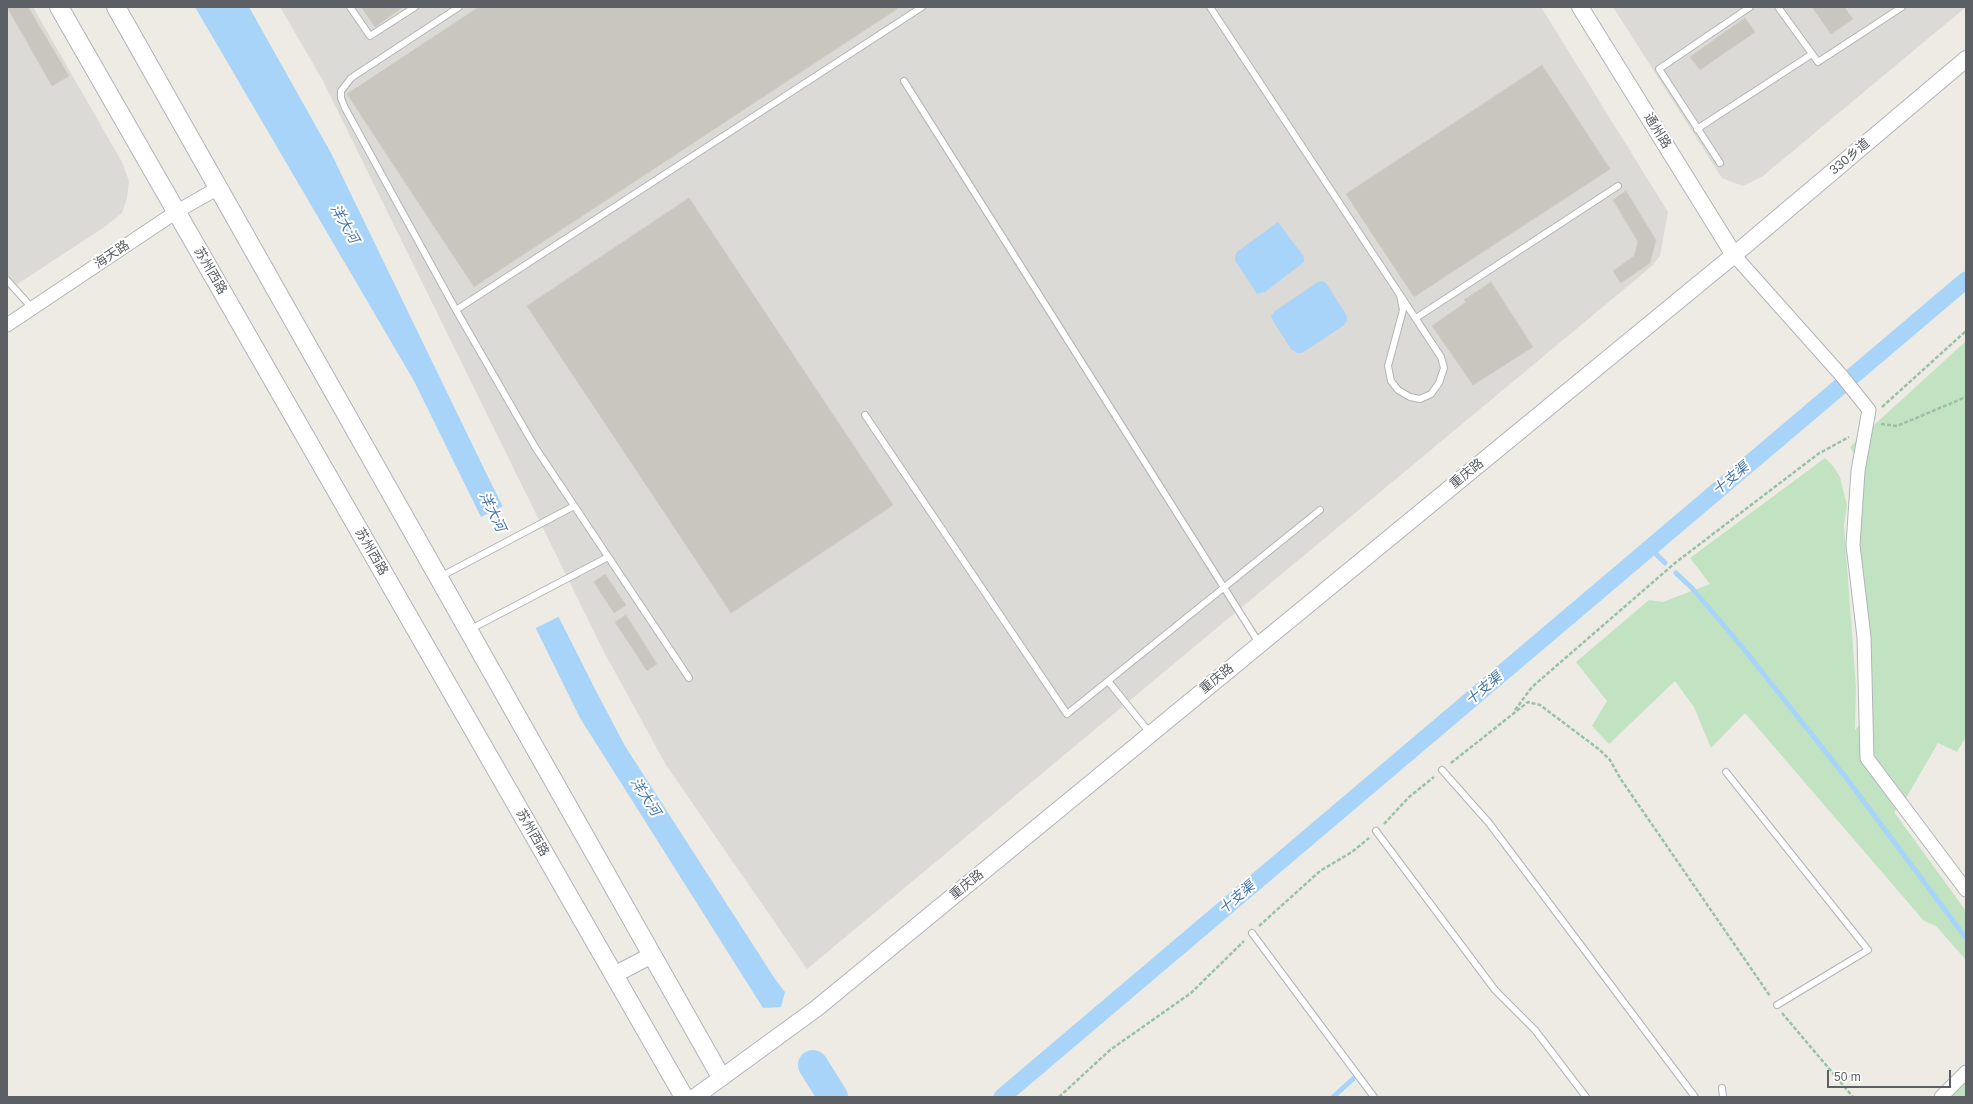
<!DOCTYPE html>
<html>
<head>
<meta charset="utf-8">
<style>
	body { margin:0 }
	#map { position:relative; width:1973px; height:1104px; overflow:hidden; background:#edebe4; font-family:Helvetica,sans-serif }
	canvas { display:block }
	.frame { position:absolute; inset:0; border:8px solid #5c5f63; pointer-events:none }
	.scale { position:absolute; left:1827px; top:1070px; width:124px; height:18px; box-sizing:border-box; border:2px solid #5c5f63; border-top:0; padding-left:5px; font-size:12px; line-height:14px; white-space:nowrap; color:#5c5f63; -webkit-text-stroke:3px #fff; paint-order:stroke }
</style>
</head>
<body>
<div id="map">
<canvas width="1973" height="1104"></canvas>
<div class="frame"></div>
<div class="scale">50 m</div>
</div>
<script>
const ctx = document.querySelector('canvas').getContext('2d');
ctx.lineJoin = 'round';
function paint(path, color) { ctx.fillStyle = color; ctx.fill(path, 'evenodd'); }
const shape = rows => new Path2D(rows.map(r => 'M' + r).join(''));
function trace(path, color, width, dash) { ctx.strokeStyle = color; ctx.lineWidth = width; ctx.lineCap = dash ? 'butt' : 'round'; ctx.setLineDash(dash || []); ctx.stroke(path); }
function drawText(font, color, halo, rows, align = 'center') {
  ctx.font = font + ' Helvetica,"Noto Sans SC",sans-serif'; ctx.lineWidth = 4; ctx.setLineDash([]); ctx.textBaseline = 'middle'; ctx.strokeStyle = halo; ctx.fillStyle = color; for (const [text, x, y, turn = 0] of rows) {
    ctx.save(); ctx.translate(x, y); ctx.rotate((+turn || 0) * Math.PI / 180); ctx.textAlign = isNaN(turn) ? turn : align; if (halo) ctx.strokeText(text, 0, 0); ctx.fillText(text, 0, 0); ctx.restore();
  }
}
const industrial = shape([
	[7,7,33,7,122,162,129,181,127,198,122,213,103,228,7,291],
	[280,7,1541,7,1668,212,1660,256,1652,266,807,969,666,765,603,650,322,79],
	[1613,7,1966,7,1763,176,1743,186,1722,178]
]);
const green = shape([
	[1966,341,1966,737,1957,752,1938,743,1906,798,1894,812,1966,911,1966,960,1936,926,1924,921,1745,713,1711,748,1694,707,1675,681,1609,744,1592,726,1607,701,1576,662,1649,600,1663,602,1710,584,1690,558,1825,458,1833,466,1840,477,1847,505,1844,526,1856,687,1855,730,1870,714,1857,546,1862,467,1850,447],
	[1966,1080,1966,1097,1949,1097]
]);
const water = shape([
	[195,7,249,7,331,153,489,479,595,689,625,746,775,979,785,992,781,1007,763,1008,580,718,414,381],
	[1278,222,1304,257,1304,262,1265,292,1257,294,1235,260,1235,256,1237,252],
	[1322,281,1326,283,1344,311,1347,317,1347,321,1343,326,1302,353,1297,353,1291,349,1273,321,1271,316,1275,311,1318,282]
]);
const pier = shape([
	[505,505,560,616,534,629,479,518]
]);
const stream = shape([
	[1650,548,1665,563],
	[1676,573,1692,588,1743,648,1844,775,1966,938],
	[1333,1097,1353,1079]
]);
const canal = shape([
	[1002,1097,1966,280]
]);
const river = shape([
	[813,1065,833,1097]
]);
const building = shape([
	[7,7,28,7,69,76,52,86,7,7],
	[361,7,403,7,375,27,361,7],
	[479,7,900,7,474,287,347,94,479,7],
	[1812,7,1844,7,1853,19,1831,34,1812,7],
	[1745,18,1755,32,1700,70,1690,57,1745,18],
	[1542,65,1610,169,1414,297,1346,194,1542,65],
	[1626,191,1656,240,1650,263,1621,283,1613,271,1634,256,1638,242,1613,200,1626,191],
	[689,198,893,505,731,613,527,306,689,198],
	[1491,282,1533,347,1473,385,1432,326,1466,302,1464,300,1491,282],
	[605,574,626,605,614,613,594,582,605,574],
	[626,615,657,664,647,671,615,622,626,615]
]);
const path = shape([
	[1882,407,1966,331],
	[1881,424,1897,426,1966,397],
	[1515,710,1532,687,1675,563,1818,454,1849,437],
	[1451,763,1528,702,1540,705,1600,750,1610,760,1620,778,1770,996],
	[1384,824,1409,797,1434,777],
	[1259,926,1320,871,1352,852,1369,838],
	[1782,1013,1853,1097],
	[1059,1097,1110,1050,1191,993,1244,941]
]);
const service = shape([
	[350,7,370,36,415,7],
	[459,7,351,78,341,91,341,98,345,108,456,310,535,447,689,678],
	[1210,7,1441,357,1444,368,1439,383,1431,394,1420,399,1410,397,1398,390,1391,381,1388,366,1403,310,1400,295],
	[1778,7,1818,62,1902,7],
	[904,81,1259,643],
	[1697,129,1812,54],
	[1720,163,1659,69,1750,7],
	[7,280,32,308],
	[456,310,922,7],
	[1416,318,1618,186],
	[865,415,1067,714,1320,510],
	[440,577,574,506],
	[469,630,608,557],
	[1108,681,1150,733],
	[1442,770,1489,823,1695,1097],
	[1726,772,1868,950,1777,1005],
	[1376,831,1495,990,1535,1030,1586,1097],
	[1252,933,1374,1097],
	[1722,1088,1723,1097]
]);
const minor = shape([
	[1734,255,1841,375,1869,410,1858,471,1853,545,1864,637,1867,758,1966,890],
	[7,325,176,212,218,188],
	[1941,1097,1966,1072]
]);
const tertiary = shape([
	[1580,7,1734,255],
	[614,975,652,955],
	[695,1097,817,1008,1734,255,1966,59]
]);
const secondary = shape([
	[59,7,684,1097],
	[116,7,721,1077]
]);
const streetNames = [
	["通州路",1657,131,58],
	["330乡道",1850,157,-40],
	["海天路",112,255,-34],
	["苏州西路",210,271,60],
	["重庆路",1467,474,-39],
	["苏州西路",371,552,60],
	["重庆路",1217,679,-39],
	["苏州西路",532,833,60],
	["重庆路",967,885,-39]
];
const waterNames = [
	["洋大河",344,224,60],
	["十支渠",1731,479,-40],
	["洋大河",492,512,64],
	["十支渠",1484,689,-40],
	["洋大河",645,797,57],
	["十支渠",1237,898,-40]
];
paint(industrial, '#dcdad6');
paint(green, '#c2e3c2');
paint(water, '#a8d4f9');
paint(pier, '#edebe4');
trace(stream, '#a8d4f9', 5);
trace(canal, '#a8d4f9', 17);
trace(river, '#a8d4f9', 30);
paint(building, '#c9c6c0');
trace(building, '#d1cdc2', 1);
trace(service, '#b1b4b8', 8);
trace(minor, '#b1b4b8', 15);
trace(tertiary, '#b1b4b8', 18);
trace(secondary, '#b0b3b8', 20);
trace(path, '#9ac1a6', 2.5, [4, 2]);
trace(service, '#fff', 6);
trace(minor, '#fff', 13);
trace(tertiary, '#fff', 16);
trace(secondary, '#fff', 18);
drawText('13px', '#5c5f63', '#fff', streetNames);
drawText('italic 14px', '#4675aa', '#fff', waterNames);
</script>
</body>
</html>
